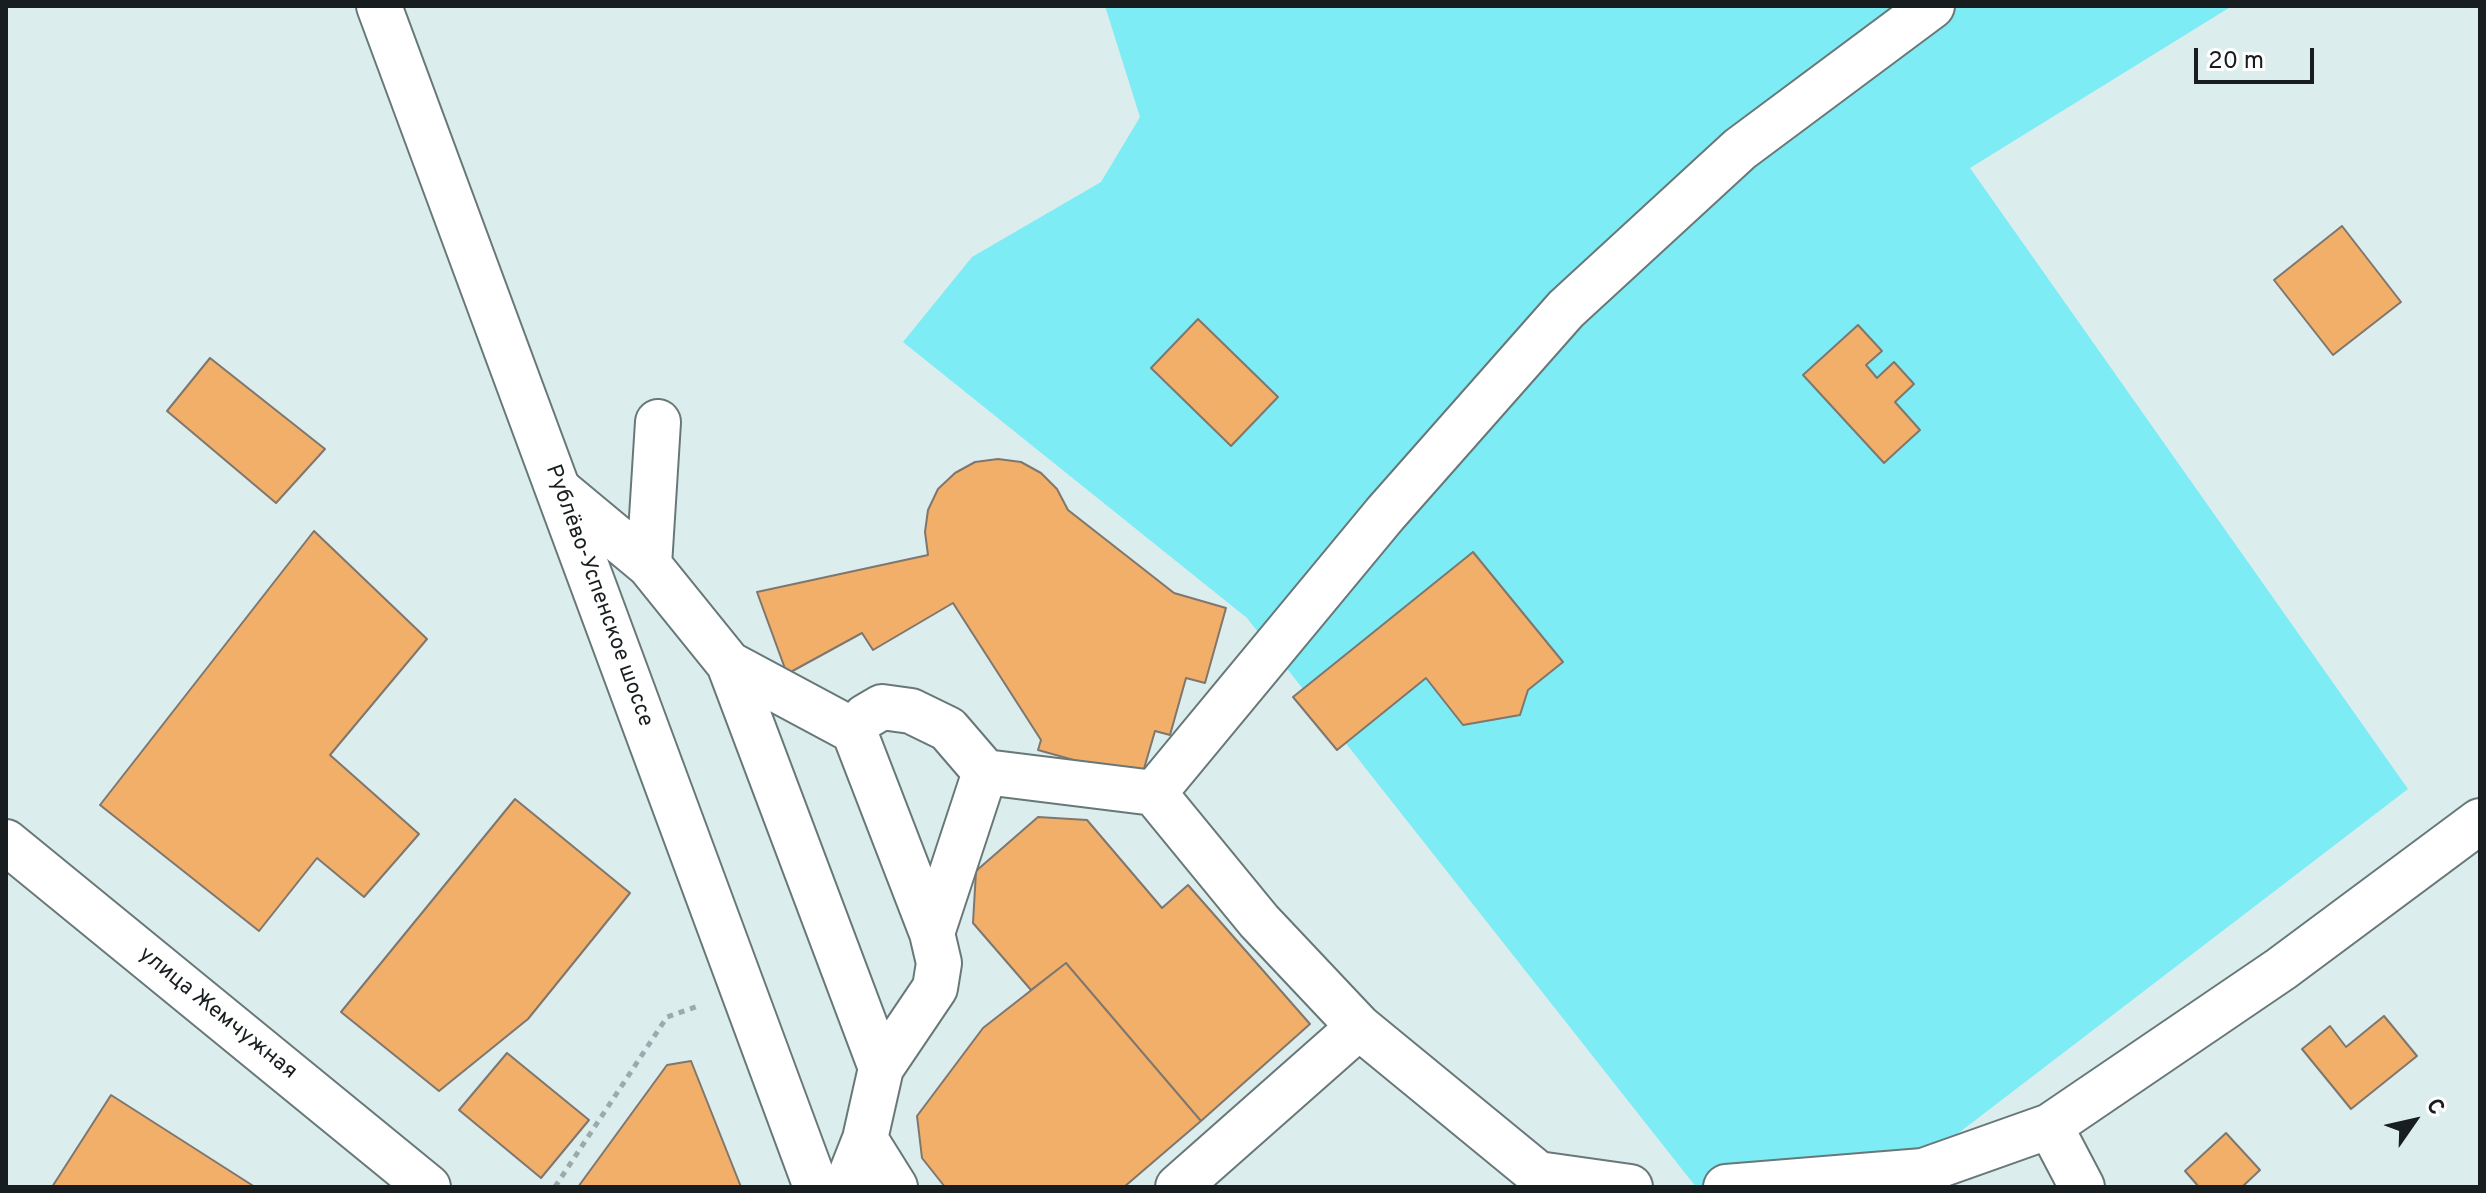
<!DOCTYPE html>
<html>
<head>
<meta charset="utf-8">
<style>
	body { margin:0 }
	#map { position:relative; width:2486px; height:1193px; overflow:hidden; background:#dcedee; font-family:Overpass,sans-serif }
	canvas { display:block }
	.frame { position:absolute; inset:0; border:8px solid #181e1f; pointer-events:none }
	.north { position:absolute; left:2374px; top:1081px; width:80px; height:80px; -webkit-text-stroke:6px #fff; paint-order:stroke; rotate:56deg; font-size:22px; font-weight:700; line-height:32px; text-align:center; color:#181e1f }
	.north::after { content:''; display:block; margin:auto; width:28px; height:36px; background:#181e1f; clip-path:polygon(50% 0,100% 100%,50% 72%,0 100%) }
	.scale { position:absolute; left:2194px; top:48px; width:120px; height:36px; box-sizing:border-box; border:4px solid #181e1f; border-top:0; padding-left:10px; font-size:24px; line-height:28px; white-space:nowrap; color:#181e1f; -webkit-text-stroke:6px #fff; paint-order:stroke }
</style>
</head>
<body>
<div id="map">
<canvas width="2486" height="1193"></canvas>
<div class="frame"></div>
<div class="north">С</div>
<div class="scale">20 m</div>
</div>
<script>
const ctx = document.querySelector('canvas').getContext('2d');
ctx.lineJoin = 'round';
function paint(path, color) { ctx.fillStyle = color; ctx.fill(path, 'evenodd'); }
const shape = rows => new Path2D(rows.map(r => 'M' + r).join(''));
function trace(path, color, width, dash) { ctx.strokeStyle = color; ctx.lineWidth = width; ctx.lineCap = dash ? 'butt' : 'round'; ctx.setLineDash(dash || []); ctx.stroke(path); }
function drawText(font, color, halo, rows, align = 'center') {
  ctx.font = font + ' Overpass,sans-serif'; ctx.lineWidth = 8; ctx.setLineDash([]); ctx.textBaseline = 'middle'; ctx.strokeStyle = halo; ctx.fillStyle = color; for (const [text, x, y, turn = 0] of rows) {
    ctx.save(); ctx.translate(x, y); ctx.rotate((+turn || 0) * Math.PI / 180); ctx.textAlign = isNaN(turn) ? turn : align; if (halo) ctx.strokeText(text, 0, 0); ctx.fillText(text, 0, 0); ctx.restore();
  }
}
const green = shape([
	[1105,6,2232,6,1970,168,2408,789,1888,1187,1696,1187,1247,618,903,342,972,257,1101,182,1140,117]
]);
const building = shape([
	[2342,226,2401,302,2333,355,2274,280,2342,226],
	[1198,319,1278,397,1231,446,1151,368,1198,319],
	[1858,325,1882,351,1866,365,1877,378,1894,362,1914,384,1895,402,1920,430,1884,463,1803,375,1858,325],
	[210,358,325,449,276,503,167,411,210,358],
	[998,459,1021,462,1041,473,1057,489,1068,510,1174,593,1226,608,1205,683,1186,678,1170,735,1155,731,1141,779,1038,750,1041,740,953,603,873,650,862,633,787,674,757,592,928,555,925,532,928,510,938,489,955,473,975,462,998,459],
	[314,531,427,639,330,755,419,834,364,897,317,858,259,931,100,805,314,531],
	[1473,552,1563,662,1528,690,1520,715,1463,725,1426,678,1337,750,1293,697,1473,552],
	[515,799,630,893,528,1019,439,1091,341,1012,515,799],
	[1038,817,1087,820,1162,908,1188,885,1310,1024,1201,1121,1066,963,1031,990,973,923,976,871,1038,817],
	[1066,963,1201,1121,1124,1187,945,1187,922,1158,917,1116,983,1028,1066,963],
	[2384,1016,2417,1056,2351,1109,2302,1049,2330,1026,2346,1047,2384,1016],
	[507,1053,589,1120,541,1178,459,1110,507,1053],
	[691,1061,741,1187,578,1187,667,1065,691,1061],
	[111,1095,255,1187,52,1187,111,1095],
	[2226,1133,2260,1170,2242,1187,2199,1187,2185,1171,2226,1133]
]);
const path = shape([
	[555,1187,667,1017,698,1006]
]);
const minor = shape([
	[560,491,649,565,729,664,881,1068,865,1139,846,1187],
	[649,565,658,422],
	[729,664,854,731,865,717,882,707,911,711,948,729,985,772,1154,793,1259,921,1359,1027,1538,1174,1630,1187],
	[854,731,932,933],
	[1154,793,1385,514,1566,309,1740,149,1932,6],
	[6,842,428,1187],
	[881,1068,935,988,939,963,932,933,985,772],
	[2050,1126,2082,1187],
	[865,1139,895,1187],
	[1178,1187,1359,1027],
	[1726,1187,1923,1171,2050,1126,2281,969,2480,821]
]);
const major = shape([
	[379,6,816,1187]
]);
const streetNames = [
	["Рублёво-Успенское шоссе",598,596,70],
	["улица Жемчужная",217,1014,39]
];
paint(green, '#7eecf5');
paint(building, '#f1af6a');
trace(building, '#7f766d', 2);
trace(minor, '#687879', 48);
trace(major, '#687879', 48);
trace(path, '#9caaab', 5, [6, 6]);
trace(minor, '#fff', 44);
trace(major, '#fff', 44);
drawText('22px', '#181e1f', '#fff', streetNames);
</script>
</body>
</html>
